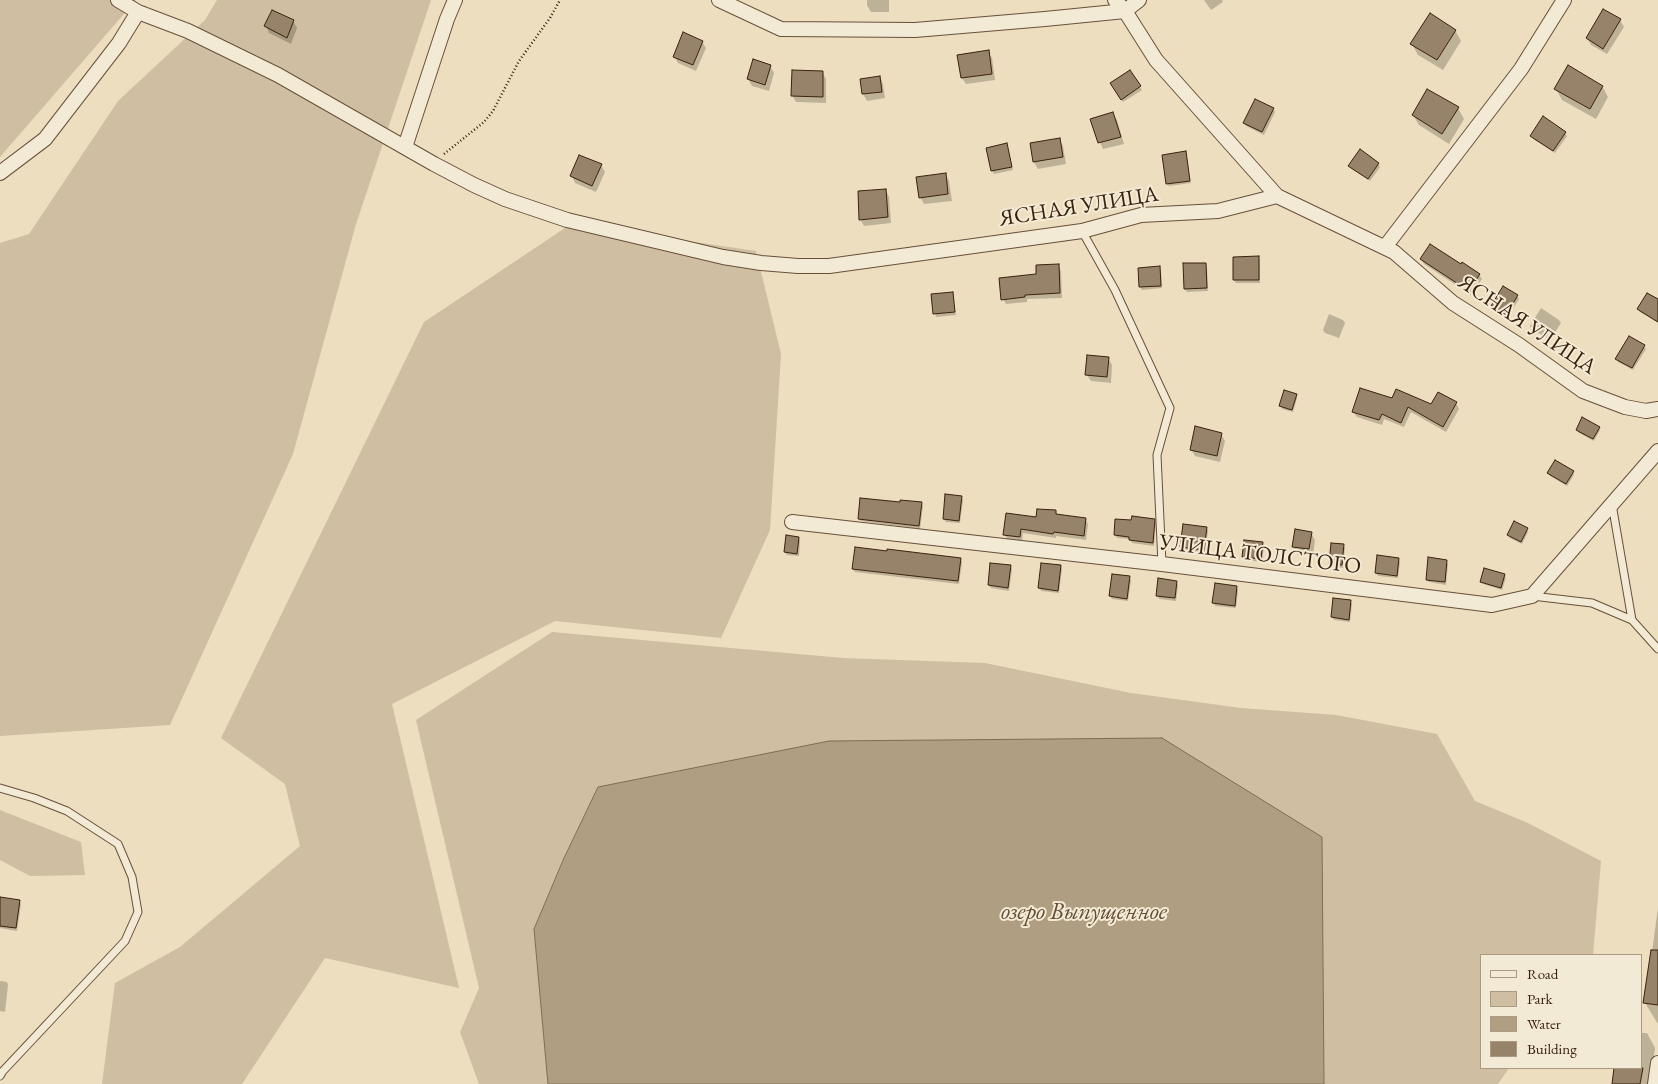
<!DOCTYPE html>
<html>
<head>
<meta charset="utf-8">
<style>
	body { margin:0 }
	#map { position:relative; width:1658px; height:1084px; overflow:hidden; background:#eddebf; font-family:"EB Garamond",serif }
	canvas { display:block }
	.legend { position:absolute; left:1480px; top:954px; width:162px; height:115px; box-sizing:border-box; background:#f3ead5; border:1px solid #a99a85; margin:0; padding:6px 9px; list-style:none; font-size:15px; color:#3a210d }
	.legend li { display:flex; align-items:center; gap:10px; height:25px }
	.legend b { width:25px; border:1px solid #a99a85 }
</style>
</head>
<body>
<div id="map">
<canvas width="1658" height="1084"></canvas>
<ul class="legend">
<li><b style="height:6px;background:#f3ead5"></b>Road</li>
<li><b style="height:14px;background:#cfbea1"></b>Park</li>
<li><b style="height:14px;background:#b09e82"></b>Water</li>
<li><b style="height:14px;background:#97836a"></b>Building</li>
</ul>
</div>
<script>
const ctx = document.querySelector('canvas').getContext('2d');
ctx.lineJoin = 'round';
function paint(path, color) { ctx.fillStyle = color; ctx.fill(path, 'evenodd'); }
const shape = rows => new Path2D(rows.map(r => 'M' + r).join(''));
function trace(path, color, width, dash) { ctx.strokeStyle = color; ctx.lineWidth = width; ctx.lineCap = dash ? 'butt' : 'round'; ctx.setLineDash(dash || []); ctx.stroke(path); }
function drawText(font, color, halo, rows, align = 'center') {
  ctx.font = font + ' "EB Garamond",serif'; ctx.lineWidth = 4; ctx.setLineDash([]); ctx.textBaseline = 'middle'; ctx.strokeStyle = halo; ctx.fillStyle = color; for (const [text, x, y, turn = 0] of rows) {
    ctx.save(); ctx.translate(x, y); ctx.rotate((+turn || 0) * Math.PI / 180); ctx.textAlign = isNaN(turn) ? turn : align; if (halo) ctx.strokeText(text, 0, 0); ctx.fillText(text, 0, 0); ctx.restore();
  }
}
const green = shape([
	[0,0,136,0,0,157],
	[217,0,431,0,356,224,293,454,170,725,0,736,0,243,29,234,118,101,205,20],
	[571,224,756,251,781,354,770,530,721,638,555,621,392,704,459,988,325,958,242,1084,102,1084,115,983,180,947,300,846,285,784,221,738,424,322],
	[552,632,843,658,985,663,1131,693,1241,708,1336,715,1437,734,1475,801,1528,823,1601,861,1593,955,1482,955,1482,1068,1509,1068,1498,1084,1324,1084,1321,836,598,787,564,858,534,929,548,1084,479,1084,460,1032,479,988,416,720],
	[0,810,81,842,85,875,30,876,0,860]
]);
const water = shape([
	[1162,738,1322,837,1324,1084,548,1084,534,929,564,858,598,787,829,741,1162,738]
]);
const shadow = shape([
	[867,0,889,0,889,12,871,12,867,5],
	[1204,0,1222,0,1223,2,1211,10],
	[1620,20,1624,27,1607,54,1591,45,1587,38],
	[293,21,297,28,291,44,269,33,266,26],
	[1455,30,1461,41,1443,70,1418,55,1412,44],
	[702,42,706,48,696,71,678,63,674,56],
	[988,52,992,58,995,80,966,84,962,78],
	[770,66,774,73,769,91,752,86,748,79],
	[1130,71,1142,90,1123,102,1111,84],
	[822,72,826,79,826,103,796,102,792,95],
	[880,77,883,84,885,98,867,101,863,94,861,80],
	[1602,86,1608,97,1596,119,1562,100,1556,89],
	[1458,108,1464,119,1449,144,1419,125,1413,115],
	[1273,109,1275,112,1264,135,1246,126,1244,123],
	[1113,114,1117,120,1124,144,1103,149,1100,142],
	[1565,133,1567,136,1555,153,1533,139,1532,136],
	[1059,139,1063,146,1066,164,1038,169,1034,162,1031,144],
	[1006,145,1013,170,994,174,992,171],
	[1185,153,1191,183,1169,186,1167,184],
	[1378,164,1380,167,1370,181,1352,169,1350,166],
	[601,165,605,172,596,192,575,183,572,176],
	[945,174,949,181,952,201,924,204,920,197],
	[886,190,889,197,891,223,864,226,860,219],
	[1234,258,1258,258,1260,260,1260,283,1236,283,1234,280],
	[1421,259,1461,266,1479,275,1482,279,1471,295,1424,264],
	[1206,264,1207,267,1208,291,1187,292,1185,289],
	[1058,265,1061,271,1062,298,1027,299,1027,302,1006,304,1003,299,1038,276],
	[1159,267,1161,270,1162,288,1142,290,1140,287],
	[952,293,956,315,936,317,932,295],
	[1517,296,1519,299,1508,317,1494,309,1492,306],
	[1658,301,1658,323,1640,312,1638,309],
	[1541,308,1559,320,1561,323,1550,340,1532,329,1530,326],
	[1329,314,1343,320,1345,323,1339,338,1325,333,1323,330],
	[1644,346,1646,349,1633,370,1618,362,1617,359],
	[1108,358,1112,365,1111,383,1091,381,1087,375],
	[1296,395,1297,398,1293,412,1282,409,1281,406],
	[1393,400,1432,406,1456,403,1459,409,1446,432,1411,412,1404,427,1384,419,1382,425,1357,417,1353,412],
	[1599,428,1600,430,1594,441,1579,433,1577,430],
	[1221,434,1225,441,1220,462,1195,456,1191,449],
	[1573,472,1574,475,1567,486,1550,476,1548,473],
	[961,497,963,500,960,523,946,522,944,519],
	[901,503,921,503,923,506,920,529,861,521,859,519],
	[1055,511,1058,516,1085,519,1088,524,1086,540,1056,536,1056,538,1023,533,1022,541,1007,539,1005,534,1037,518],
	[1154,520,1156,523,1154,546,1132,543,1130,539,1117,538,1115,535],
	[1206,528,1208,531,1205,553,1183,550,1181,547],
	[1527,529,1528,532,1522,544,1510,538,1508,535],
	[1311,533,1315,540,1313,556,1297,554,1294,547],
	[799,538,800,541,799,556,787,555,785,552],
	[1263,543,1264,546,1262,562,1245,560,1243,557],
	[1343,545,1345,548,1343,568,1332,566,1330,563],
	[960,559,962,562,959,584,855,572,853,569],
	[1398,559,1400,562,1398,578,1378,576,1376,573],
	[1446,561,1448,564,1446,585,1429,582,1427,580],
	[1010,566,1012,569,1009,591,991,588,989,585],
	[1061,566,1062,569,1059,593,1041,591,1040,588],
	[1504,575,1506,578,1502,590,1483,584,1482,582],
	[1129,578,1131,580,1128,601,1112,599,1110,596],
	[1176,582,1178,585,1176,601,1159,599,1158,596],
	[1236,587,1238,590,1236,608,1215,606,1214,603],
	[1350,601,1352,604,1350,622,1334,620,1332,617],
	[0,898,19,901,21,904,17,931,0,928],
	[1658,908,1658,1024,1645,1003],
	[0,981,7,982,8,985,5,1012,0,1011],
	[1642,1033,1647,1033,1655,1048,1650,1084,1613,1084,1616,1068,1642,1068]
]);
const building = shape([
	[1603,9,1621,19,1603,49,1586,38,1603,9],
	[272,10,294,20,287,38,264,26,272,10],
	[1430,13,1456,30,1437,60,1410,44,1430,13],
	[683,32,703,41,693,65,673,57,683,32],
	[989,50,992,74,961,78,957,55,989,50],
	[753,59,771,65,765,85,747,79,753,59],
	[1568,65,1603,86,1590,109,1554,89,1568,65],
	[792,70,823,71,823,97,791,96,792,70],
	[1130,70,1141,86,1121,100,1110,83,1130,70],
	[880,76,882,92,862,94,860,79,880,76],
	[1427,89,1459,107,1442,134,1412,115,1427,89],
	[1255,99,1274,108,1262,132,1243,123,1255,99],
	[1113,112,1121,137,1098,143,1090,119,1113,112],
	[1543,116,1566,132,1553,151,1530,136,1543,116],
	[1060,138,1063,157,1033,162,1030,143,1060,138],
	[1007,143,1012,167,991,171,986,148,1007,143],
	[1360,149,1379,163,1368,179,1348,166,1360,149],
	[1186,151,1190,181,1166,184,1162,155,1186,151],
	[579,155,602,164,592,186,570,176,579,155],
	[946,173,948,194,919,198,916,177,946,173],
	[886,189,888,217,859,220,858,191,886,189],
	[1430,244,1461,264,1462,262,1480,274,1469,291,1420,259,1430,244],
	[1259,256,1259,280,1233,280,1233,257,1259,256],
	[1183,263,1206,263,1207,288,1184,289,1183,263],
	[1059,264,1060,293,1025,295,1025,297,1001,300,999,278,1036,274,1036,265,1059,264],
	[1160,266,1161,286,1139,287,1138,268,1160,266],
	[1503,286,1518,295,1506,315,1491,306,1503,286],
	[953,292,955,312,933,314,931,294,953,292],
	[1647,293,1658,299,1658,322,1637,309,1647,293],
	[1629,336,1645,345,1632,368,1615,359,1629,336],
	[1087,355,1109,357,1107,377,1085,375,1087,355],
	[1360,388,1392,398,1396,389,1431,404,1438,392,1457,402,1443,427,1408,407,1401,423,1382,414,1379,420,1352,412,1360,388],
	[1284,390,1297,394,1292,410,1279,406,1284,390],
	[1582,417,1600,427,1593,439,1576,430,1582,417],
	[1195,426,1222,433,1217,456,1190,450,1195,426],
	[1555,460,1574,471,1566,484,1547,473,1555,460],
	[945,494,962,496,959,521,943,519,945,494],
	[860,498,900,502,900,500,922,502,919,526,858,519,860,498],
	[1037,509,1056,510,1056,514,1086,518,1084,536,1054,532,1053,534,1021,529,1020,537,1003,535,1006,513,1036,517,1037,509],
	[1132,516,1155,519,1153,543,1129,540,1129,537,1114,535,1115,519,1131,520,1132,516],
	[1514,521,1528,528,1521,542,1507,535,1514,521],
	[1183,524,1207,527,1204,550,1180,547,1183,524],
	[1295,529,1312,532,1309,549,1292,547,1295,529],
	[786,535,799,537,797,554,784,552,786,535],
	[1244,540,1263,542,1261,559,1242,557,1244,540],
	[1331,543,1344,544,1342,565,1329,564,1331,543],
	[855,547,887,551,887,549,961,558,958,581,852,569,855,547],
	[1377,555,1399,558,1397,576,1375,573,1377,555],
	[1428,557,1447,560,1445,582,1426,580,1428,557],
	[990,563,1011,565,1008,588,988,585,990,563],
	[1041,563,1061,565,1058,591,1038,588,1041,563],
	[1484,568,1505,574,1501,588,1480,582,1484,568],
	[1112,574,1130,576,1127,599,1109,596,1112,574],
	[1158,578,1177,581,1175,598,1156,596,1158,578],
	[1215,583,1237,586,1235,606,1212,603,1215,583],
	[1333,598,1351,600,1349,620,1331,617,1333,598],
	[0,897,20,900,16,928,0,926,0,897],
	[1651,950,1658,950,1658,1005,1643,1003,1651,950],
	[1614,1068,1643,1068,1640,1084,1612,1084,1614,1068]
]);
const path = shape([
	[444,154,484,122,493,111,519,61,550,18,560,0]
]);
const service = shape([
	[1082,231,1115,290,1170,408,1157,455,1162,564],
	[1612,504,1632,620],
	[1532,596,1592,603,1632,620,1658,649],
	[0,788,34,798,67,811,118,844,132,877,138,912,125,941,3,1071,0,1076]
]);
const minor = shape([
	[118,0,138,12,188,31,278,75,434,164,474,185,505,199,567,220,723,257,761,263,798,266,829,266,1082,231,1141,215,1218,211,1277,196,1394,252,1453,303,1519,345,1583,391,1625,407,1646,411,1658,409],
	[719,0,781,29,915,30,1045,19,1125,11,1139,0],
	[1115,0,1125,11,1156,60,1277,196],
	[405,147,447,19,455,0],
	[0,173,45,139,119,43,138,12],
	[1385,247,1521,69,1564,0],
	[792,522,1162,564,1492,605,1532,596,1658,451],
	[1655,1084,1658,1063]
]);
const streetNames = [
	["ЯСНАЯ УЛИЦА",1079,207,-9],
	["ЯСНАЯ УЛИЦА",1527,325,34],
	["УЛИЦА ТОЛСТОГО",1260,555,7]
];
const waterNames = [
	["озеро Выпущенное",1084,912]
];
paint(green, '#cfbea1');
paint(water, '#b09e82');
trace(water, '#816c53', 1);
paint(shadow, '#0003');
paint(building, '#97836a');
trace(building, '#3a210d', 1);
trace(service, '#67503a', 9);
trace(minor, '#67503a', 16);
trace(path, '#3a210d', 2.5, [1, 2.5]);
trace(service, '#f3ead5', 7);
trace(minor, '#f3ead5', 14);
drawText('22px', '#3a210d', '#f3ead5', streetNames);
drawText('italic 24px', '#634d36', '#f3ead5', waterNames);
</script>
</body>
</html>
